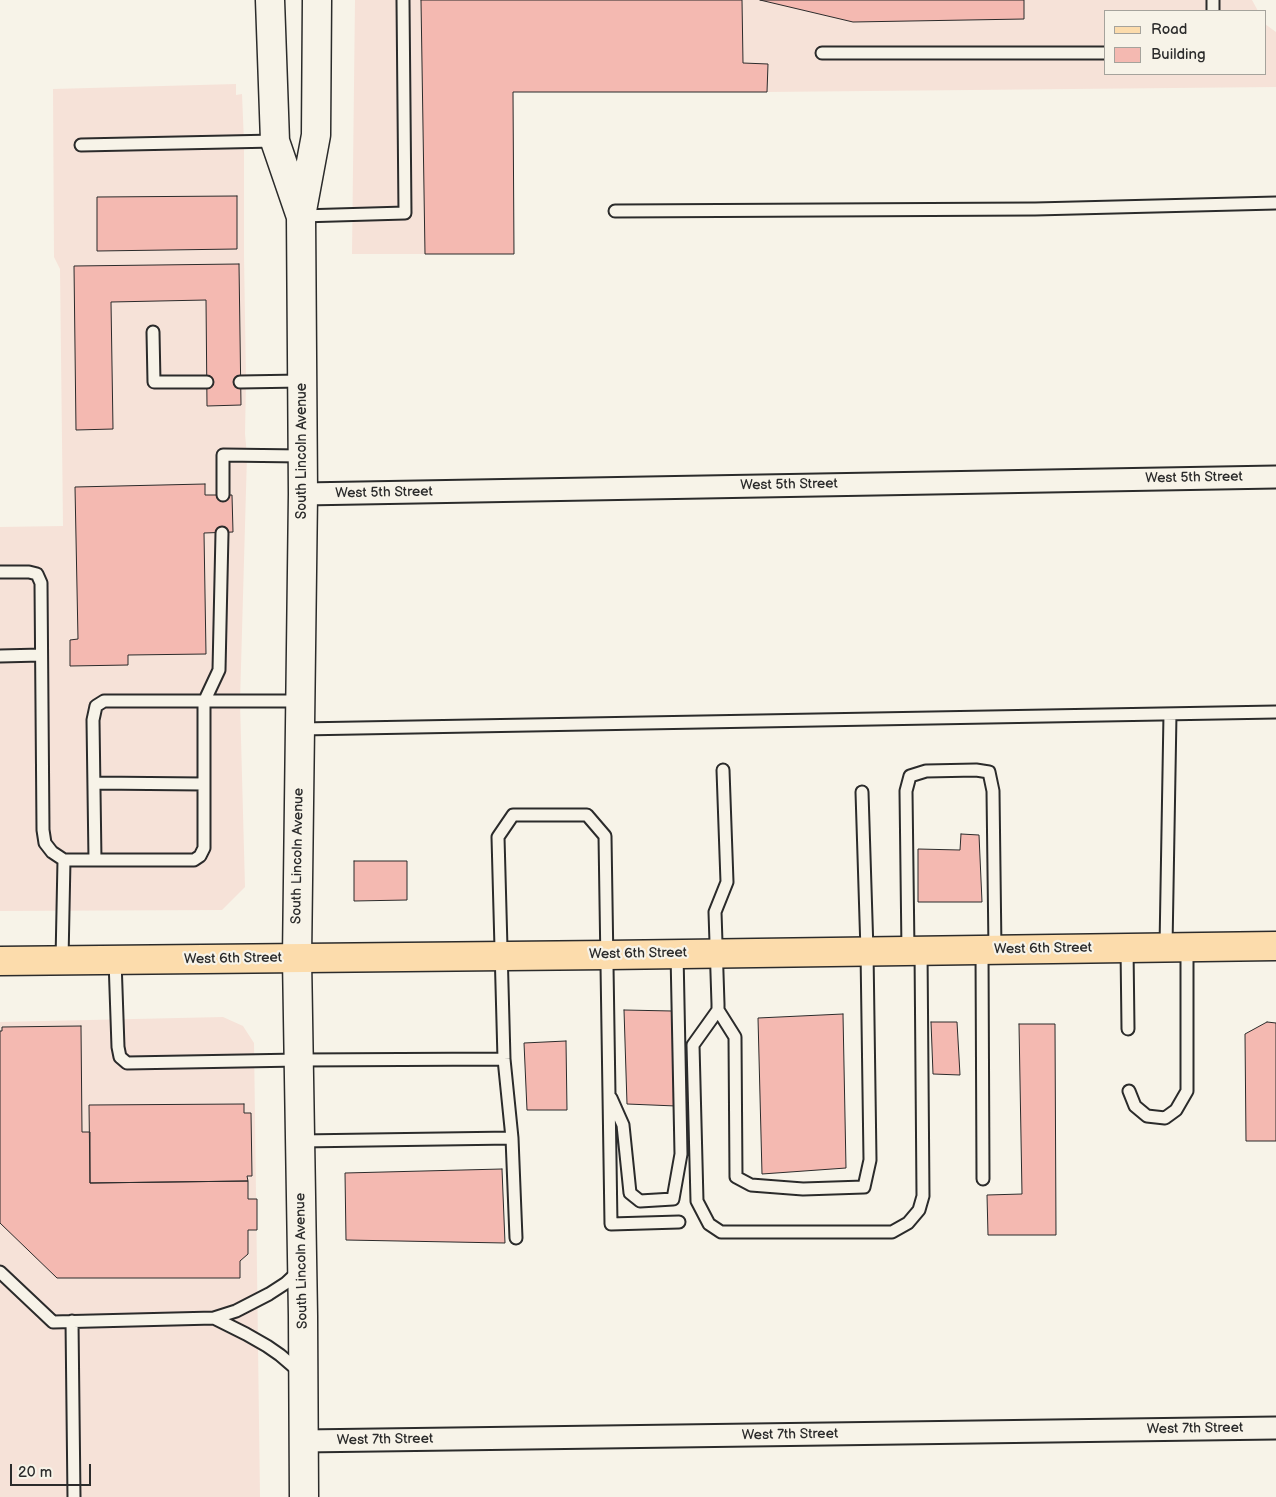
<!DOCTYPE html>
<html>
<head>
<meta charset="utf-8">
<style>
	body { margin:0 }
	#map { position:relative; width:1276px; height:1497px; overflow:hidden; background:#f7f3e8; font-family:"Balsamiq Sans",sans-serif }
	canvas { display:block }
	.legend { position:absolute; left:1104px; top:10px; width:162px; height:65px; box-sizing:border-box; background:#f7f3e8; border:1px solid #a5a39c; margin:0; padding:6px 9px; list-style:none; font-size:15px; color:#2b2b2b }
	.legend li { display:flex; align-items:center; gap:10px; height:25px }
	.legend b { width:25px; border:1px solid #a5a39c }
	.scale { position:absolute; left:10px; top:1464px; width:81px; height:22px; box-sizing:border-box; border:2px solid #2b2b2b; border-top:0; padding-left:6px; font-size:15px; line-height:18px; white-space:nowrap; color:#2b2b2b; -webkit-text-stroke:4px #f7f3e8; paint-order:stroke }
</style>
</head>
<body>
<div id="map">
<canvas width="1276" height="1497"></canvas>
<ul class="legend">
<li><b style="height:6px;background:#fcdcac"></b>Road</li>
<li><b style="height:14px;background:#f4b9b1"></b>Building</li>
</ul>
<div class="scale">20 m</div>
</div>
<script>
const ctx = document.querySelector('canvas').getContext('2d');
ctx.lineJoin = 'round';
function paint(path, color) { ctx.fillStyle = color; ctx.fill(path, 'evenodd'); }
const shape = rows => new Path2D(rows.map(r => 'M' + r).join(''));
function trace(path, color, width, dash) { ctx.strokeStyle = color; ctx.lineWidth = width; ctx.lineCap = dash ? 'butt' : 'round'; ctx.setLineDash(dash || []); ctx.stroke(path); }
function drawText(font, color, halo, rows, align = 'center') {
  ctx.font = font + ' "Balsamiq Sans",sans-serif'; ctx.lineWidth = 4.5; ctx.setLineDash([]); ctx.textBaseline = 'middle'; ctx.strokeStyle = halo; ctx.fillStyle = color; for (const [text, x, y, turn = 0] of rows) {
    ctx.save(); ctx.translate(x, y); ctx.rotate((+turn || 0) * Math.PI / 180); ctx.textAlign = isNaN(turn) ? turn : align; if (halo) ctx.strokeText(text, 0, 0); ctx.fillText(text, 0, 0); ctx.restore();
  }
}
const built = shape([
	[355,0,1252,0,1258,11,1105,11,1105,74,1265,74,1265,24,1276,32,1276,87,767,92,513,92,514,254,352,254],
	[236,84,236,95,242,94,244,142,244,256,246,381,245,434,247,455,240,702,245,887,222,910,0,911,0,527,63,526,60,269,54,257,53,89],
	[223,1017,243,1026,254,1043,260,1497,0,1497,0,1022]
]);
const building = shape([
	[421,0,742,0,743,63,768,64,767,92,513,92,514,254,425,254,421,0],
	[760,0,1024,0,1024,19,853,22,760,0],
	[237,196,237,249,97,251,97,197,237,196],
	[239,264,241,405,207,406,206,300,111,302,113,429,76,430,74,266,239,264],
	[205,484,205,495,232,495,233,532,204,533,206,654,128,655,128,665,70,666,70,640,78,639,75,487,205,484],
	[961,834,979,835,982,902,918,902,918,849,960,850,961,834],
	[354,861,407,861,407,900,354,901,354,861],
	[624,1010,672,1011,676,1106,627,1104,624,1010],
	[843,1014,846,1168,762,1174,758,1018,843,1014],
	[931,1022,957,1022,960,1075,933,1074,931,1022],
	[1267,1022,1276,1023,1276,1141,1246,1141,1245,1034,1267,1022],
	[1019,1024,1055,1024,1056,1235,988,1235,987,1195,1022,1194,1019,1024],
	[81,1026,82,1132,90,1132,90,1183,248,1181,248,1199,257,1199,257,1230,248,1230,248,1254,240,1261,240,1278,57,1278,0,1223,0,1031,2,1031,2,1027,81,1026],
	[566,1041,567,1110,527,1110,524,1043,566,1041],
	[244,1104,244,1113,251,1113,252,1176,247,1176,248,1181,90,1183,89,1105,244,1104],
	[502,1169,505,1243,346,1240,345,1173,502,1169]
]);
const service = shape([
	[1213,0,1213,11],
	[822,53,1105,53],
	[81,145,275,141],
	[615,211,1035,209,1276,203],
	[301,216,405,213,403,0],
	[153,332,154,382,207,382],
	[240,382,301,381],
	[223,495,223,455,302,456],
	[0,572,29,572,37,574,41,583,43,830,45,843,52,852,64,860,194,860,200,856,204,848,204,702,219,670,222,533],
	[0,656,41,655],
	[300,729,1276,712],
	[723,770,727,882,715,912,718,1004,718,1010,735,1037,736,1177,751,1185,803,1189,864,1187,870,1160,867,951,862,792],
	[94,783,204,784],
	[95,860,93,720,96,706,104,701,300,701],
	[1166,947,1170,714],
	[1127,948,1128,1029],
	[982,950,983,1179],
	[908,951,906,791,910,776,926,771,976,770,989,772,993,791,995,950],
	[62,960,64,860],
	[115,960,118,1047,120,1057,127,1063,299,1060,504,1059],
	[718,1010,693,1045,697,1201,709,1224,721,1232,892,1232,908,1223,919,1210,923,1196,921,950],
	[1129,1091,1135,1106,1147,1116,1165,1118,1176,1110,1187,1091,1187,947],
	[611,1098,623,1125,630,1193,640,1201,673,1199,681,1154,677,953],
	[300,1141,512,1138],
	[516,1238,512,1138,504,1059,498,837,513,815,587,815,605,836,611,1224,679,1222],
	[0,1272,53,1322,214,1318,236,1311,269,1294,286,1283,300,1270],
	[214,1318,246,1334,267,1346,280,1355,301,1373],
	[72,1321,74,1497]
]);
const minor = shape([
	[303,494,1276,477],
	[303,1441,1276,1428]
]);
const secondary = shape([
	[270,0,275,141,300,214],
	[304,1497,303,1316,297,958,303,494,301,216,316,135,317,0]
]);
const primary = shape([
	[0,961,608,955,1276,946]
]);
const streetNames = [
	["South Lincoln Avenue",302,451,-90],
	["West 5th Street",1194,478,-1],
	["West 5th Street",789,485,-1],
	["West 5th Street",384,493,-1],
	["South Lincoln Avenue",298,856,-89],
	["West 6th Street",1043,949,-1],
	["West 6th Street",638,954,-1],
	["West 6th Street",233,959,-1],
	["South Lincoln Avenue",302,1261,-91],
	["West 7th Street",1195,1429,-1],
	["West 7th Street",790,1435,-1],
	["West 7th Street",385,1440,-1]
];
paint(built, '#f6e2d8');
paint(building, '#f4b9b1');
trace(building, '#2b2b2b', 1);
trace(service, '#2b2b2b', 15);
trace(minor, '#2b2b2b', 25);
trace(secondary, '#2b2b2b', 31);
trace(primary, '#2b2b2b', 31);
trace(service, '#f7f3e8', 11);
trace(minor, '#f7f3e8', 21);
trace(secondary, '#f7f3e8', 28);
trace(primary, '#fcdcac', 28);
drawText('14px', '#2b2b2b', '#f7f3e8', streetNames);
</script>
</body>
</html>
